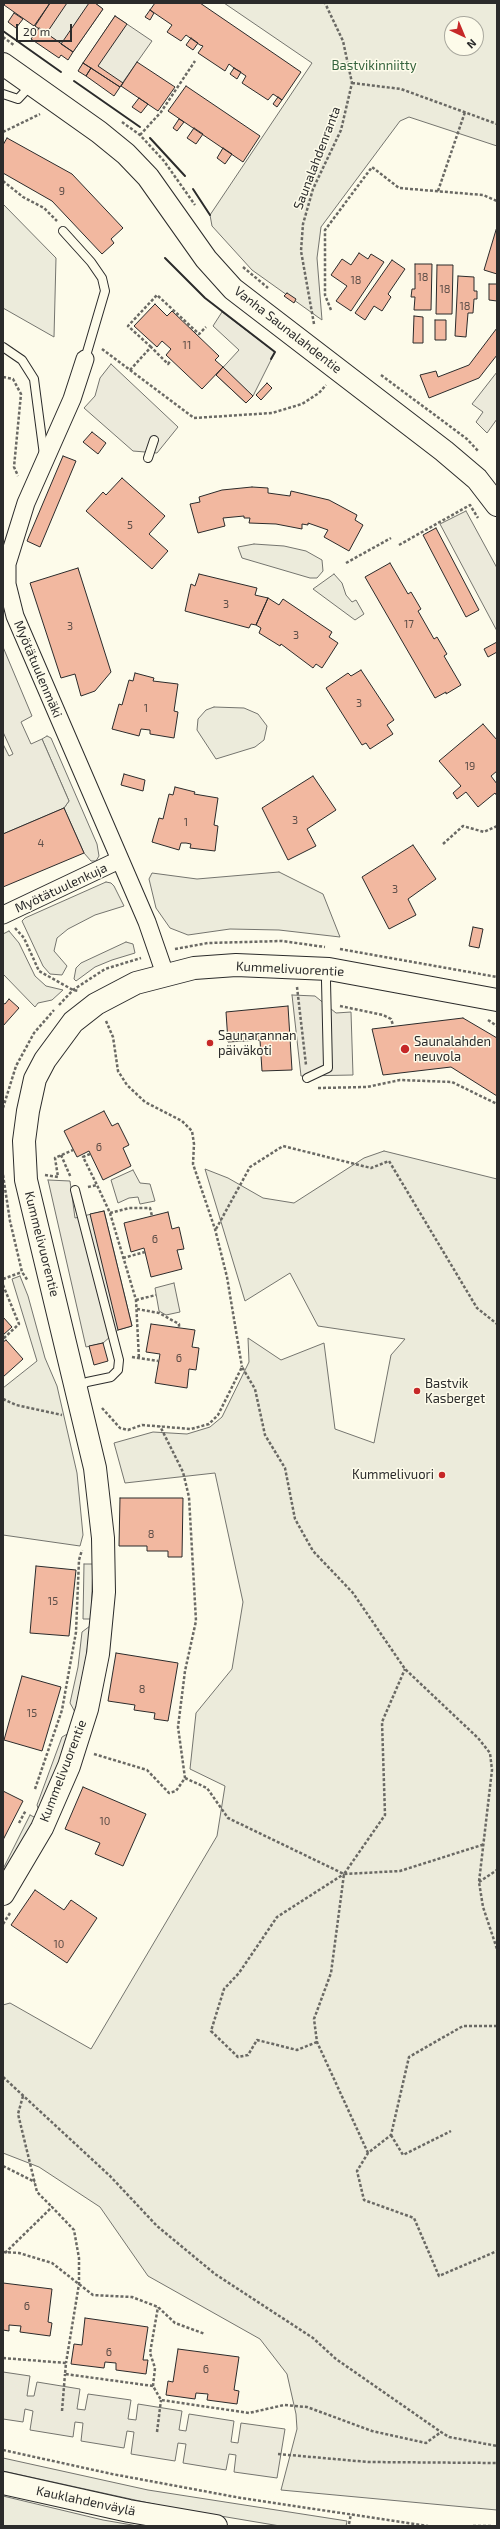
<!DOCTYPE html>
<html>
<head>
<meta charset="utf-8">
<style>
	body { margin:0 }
	#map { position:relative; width:500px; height:2529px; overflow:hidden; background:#fdfbea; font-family:"Exo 2",sans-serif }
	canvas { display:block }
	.frame { position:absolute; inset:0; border:4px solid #2b2b2b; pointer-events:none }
	.north { position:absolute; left:444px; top:16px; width:40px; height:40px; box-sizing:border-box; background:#fdfbea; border:1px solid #a9a89e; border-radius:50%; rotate:136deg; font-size:11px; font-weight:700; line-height:16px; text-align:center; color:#2b2b2b }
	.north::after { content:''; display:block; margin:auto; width:14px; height:18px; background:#c62828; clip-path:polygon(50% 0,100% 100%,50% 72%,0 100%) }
	.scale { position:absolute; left:16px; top:24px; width:56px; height:18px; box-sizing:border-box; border:2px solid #2b2b2b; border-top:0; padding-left:5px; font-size:12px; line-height:14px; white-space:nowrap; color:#2b2b2b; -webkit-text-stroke:3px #fdfbea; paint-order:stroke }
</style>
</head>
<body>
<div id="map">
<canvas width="500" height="2529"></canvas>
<div class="frame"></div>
<div class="north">N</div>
<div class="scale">20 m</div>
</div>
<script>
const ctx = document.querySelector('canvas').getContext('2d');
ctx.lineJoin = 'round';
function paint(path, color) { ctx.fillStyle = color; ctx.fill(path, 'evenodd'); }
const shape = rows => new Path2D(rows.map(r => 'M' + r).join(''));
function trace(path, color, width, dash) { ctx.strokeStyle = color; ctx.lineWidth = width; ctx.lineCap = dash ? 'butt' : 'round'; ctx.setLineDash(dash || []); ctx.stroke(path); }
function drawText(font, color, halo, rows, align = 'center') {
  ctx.font = font + ' "Exo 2",sans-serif'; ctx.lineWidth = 3; ctx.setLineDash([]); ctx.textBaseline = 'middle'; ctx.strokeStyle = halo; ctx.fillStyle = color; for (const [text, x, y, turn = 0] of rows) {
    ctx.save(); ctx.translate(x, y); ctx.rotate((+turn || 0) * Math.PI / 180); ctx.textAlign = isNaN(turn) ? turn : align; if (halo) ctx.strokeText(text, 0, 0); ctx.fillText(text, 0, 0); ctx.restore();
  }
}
const green = shape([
	[224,3,497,3,497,146,409,117,400,121,321,227,317,258,322,320,252,270,212,226,210,215,312,63,224,3],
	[452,24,476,24,476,48,452,48,452,24],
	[3,204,56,258,54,337,3,308,3,204],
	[254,544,284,546,306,551,322,560,323,571,317,578,310,578,242,558,238,547,254,544],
	[334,574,342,583,346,595,352,602,356,600,364,614,355,620,313,589,334,574],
	[214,707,244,708,258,714,267,726,264,740,255,747,216,759,197,730,198,719,206,710,214,707],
	[47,736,51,738,97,844,99,856,96,861,91,861,84,853,64,808,69,801,42,739,47,736],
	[279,872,323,894,340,937,279,930,230,929,188,935,170,928,156,908,149,879,152,873,197,879,279,872],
	[106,882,111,883,114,886,124,906,95,915,68,929,57,938,54,951,67,966,62,975,50,974,43,966,22,921,25,918,106,882],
	[9,931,19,943,35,976,46,986,63,990,52,1000,38,1003,35,1007,3,974,3,934,9,931],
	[126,942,133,944,135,953,112,960,95,967,76,981,74,979,76,968,81,963,126,942],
	[384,1151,497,1179,497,2510,281,2490,297,2429,296,2414,287,2374,260,2339,148,2276,100,2207,39,2167,3,2153,3,2005,10,2003,91,2049,217,1836,225,1786,190,1769,196,1713,232,1669,243,1602,215,1473,125,1483,114,1443,153,1432,187,1434,210,1427,222,1417,249,1362,248,1338,281,1360,324,1343,335,1429,374,1443,391,1355,405,1339,318,1326,290,1273,245,1301,205,1169,228,1178,263,1198,294,1203,364,1158,384,1151],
	[133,1170,140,1183,150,1184,155,1201,140,1204,138,1197,129,1198,118,1203,111,1180,133,1170],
	[20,1276,28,1296,45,1358,57,1386,77,1473,83,1535,80,1546,3,1535,3,1388,37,1361,12,1279,20,1276],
	[174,1283,180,1312,166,1315,159,1311,155,1288,174,1283],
	[84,1564,93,1564,91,1619,83,1619,84,1564],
	[30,1815,38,1819,3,1882,3,1869,30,1815],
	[3,2458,148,2490,347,2521,346,2526,280,2526,167,2507,3,2471,3,2458],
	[3,2496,103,2520,138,2526,3,2526,3,2496]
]);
const parking = shape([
	[50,3,95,3,103,9,73,52,35,26,50,3],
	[115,16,152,41,116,92,80,68,115,16],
	[222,312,275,352,253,396,246,403,216,375,239,350,213,326,222,312],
	[111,364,178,427,157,453,133,451,84,408,95,396,100,378,111,364],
	[497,372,497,419,487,433,476,422,483,412,472,404,497,372],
	[466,511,497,568,497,631,440,524,466,511],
	[3,647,32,716,21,722,31,744,42,739,69,801,64,808,3,834,3,744,9,756,13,754,3,732,3,647],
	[292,995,315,996,336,1013,351,1012,353,1075,301,1076,292,995],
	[48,1180,70,1181,75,1218,104,1211,132,1326,118,1330,103,1343,86,1347,48,1180],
	[90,1626,85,1669,75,1712,70,1703,78,1667,82,1632,90,1626],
	[71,1732,40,1814,37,1805,62,1737,71,1732],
	[3,2372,30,2376,27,2396,34,2396,37,2382,80,2389,77,2409,85,2410,88,2394,131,2400,128,2419,136,2420,138,2404,182,2411,179,2430,186,2431,189,2414,234,2421,231,2442,238,2443,241,2423,285,2429,277,2478,234,2472,236,2455,229,2454,226,2470,183,2463,186,2444,178,2443,175,2461,131,2454,134,2432,127,2431,124,2448,81,2441,83,2423,75,2422,73,2437,30,2430,33,2411,25,2409,23,2422,3,2419,3,2372]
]);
const building = shape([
	[6,3,50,3,34,26,4,5,6,3],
	[50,3,67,3,46,34,35,26,50,3],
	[89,3,95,3,103,9,73,52,61,44,89,3],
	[155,3,200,3,301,72,282,100,273,94,268,100,242,83,246,76,234,68,229,64,225,71,198,53,203,46,200,45,186,35,181,41,167,32,172,25,150,10,155,3],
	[150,10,154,13,150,20,145,17,150,10],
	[14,13,23,19,16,28,8,22,14,13],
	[115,16,127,24,98,66,123,83,120,87,83,63,115,16],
	[39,28,73,52,68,60,61,55,59,58,31,39,39,28],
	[191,38,198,43,193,50,186,45,191,38],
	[137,62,175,87,158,111,121,86,137,62],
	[83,63,91,68,86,76,78,71,83,63],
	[91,68,120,87,114,96,86,76,91,68],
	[234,68,241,72,237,79,230,74,234,68],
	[186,86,260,136,243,162,168,111,186,86],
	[278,97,282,100,277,107,273,104,278,97],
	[139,98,148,104,141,113,132,107,139,98],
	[179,119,184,122,177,131,173,128,179,119],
	[194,128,203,134,196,144,187,138,194,128],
	[7,138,72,174,123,228,111,239,114,243,102,254,52,201,3,173,3,145,7,138],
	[223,148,232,154,225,164,217,158,223,148],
	[496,230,497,231,497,274,484,270,496,230],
	[359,253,368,259,371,254,384,262,351,311,336,301,347,286,331,275,342,259,351,265,359,253],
	[392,260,405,269,388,294,391,297,382,311,374,306,365,320,355,313,392,260],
	[415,264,432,264,431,310,414,310,415,297,411,297,412,289,415,289,415,264],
	[437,265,453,265,452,314,436,314,437,265],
	[458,276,474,277,474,291,477,291,477,299,474,299,473,313,468,313,466,337,455,336,458,276],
	[489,284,497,284,497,301,489,300,489,284],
	[287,293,296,299,294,303,284,296,287,293],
	[155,304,167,316,172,311,219,356,215,360,223,367,202,389,166,355,171,349,162,341,157,347,134,326,155,304],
	[414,316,423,317,423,343,413,343,414,316],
	[435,320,446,320,446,340,435,340,435,320],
	[497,328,497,355,479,378,429,398,420,375,436,371,438,377,469,365,497,328],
	[223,367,253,396,246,403,216,375,223,367],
	[267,383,272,388,261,400,256,395,267,383],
	[92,432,106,443,98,454,83,442,92,432],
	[63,456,76,461,40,547,27,541,63,456],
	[122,478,165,516,149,534,168,551,152,569,86,511,103,492,106,495,122,478],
	[252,487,268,488,268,493,290,496,291,491,329,500,357,515,355,520,363,525,349,551,324,537,328,530,308,523,308,525,302,524,302,529,276,524,249,523,250,518,244,518,244,516,223,518,225,526,198,533,190,504,200,502,199,497,222,490,252,487],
	[436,528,479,610,466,617,423,535,436,528],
	[390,563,408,594,411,592,421,609,418,611,434,639,437,637,447,654,444,656,461,685,446,694,446,692,435,698,365,577,390,563],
	[78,568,111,672,95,691,81,696,75,674,61,678,30,583,78,568],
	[199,574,257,588,255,595,268,598,256,625,251,624,249,628,185,611,191,584,195,586,199,574],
	[268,598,279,605,283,599,332,632,329,637,338,643,322,668,316,664,313,668,281,644,280,646,259,633,261,628,256,625,268,598],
	[497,642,497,652,488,657,484,649,497,642],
	[361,670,394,720,387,725,393,734,370,749,366,743,362,745,326,688,348,673,351,676,361,670],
	[135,673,154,678,153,681,178,684,174,711,178,712,174,738,150,734,150,730,141,729,139,736,112,729,119,704,122,705,129,680,133,681,135,673],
	[483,724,497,740,497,771,491,776,497,784,497,796,495,793,478,807,466,792,457,799,453,793,461,786,439,761,483,724],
	[124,774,145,780,143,791,121,785,124,774],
	[313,776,336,810,307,829,316,846,288,860,262,808,313,776],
	[175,787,195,792,194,794,218,798,214,825,218,826,215,851,190,848,191,844,186,843,181,843,179,850,152,842,159,818,163,819,169,794,173,795,175,787],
	[64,808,84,853,3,887,3,834,64,808],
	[413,845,436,879,408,899,416,915,389,929,362,877,413,845],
	[473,927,483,929,479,948,469,946,473,927],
	[9,999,19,1008,3,1026,3,1003,5,1004,9,999],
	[288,1006,292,1070,262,1071,260,1040,228,1042,226,1012,288,1006],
	[463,1018,497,1038,497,1096,451,1067,383,1075,372,1029,463,1018],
	[104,1111,112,1126,118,1123,129,1145,123,1148,131,1166,103,1180,89,1151,77,1157,64,1131,104,1111],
	[104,1211,132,1326,118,1330,90,1214,104,1211],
	[168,1212,172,1229,179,1227,184,1249,177,1250,182,1269,151,1277,144,1248,131,1252,124,1223,168,1212],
	[3,1317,12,1327,3,1335,3,1317],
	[151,1324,195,1330,192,1347,199,1348,196,1370,189,1369,187,1388,155,1383,160,1354,146,1352,151,1324],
	[6,1340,23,1359,3,1377,3,1342,6,1340],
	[103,1343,108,1361,94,1365,89,1346,103,1343],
	[120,1498,183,1498,182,1557,168,1557,168,1551,147,1551,147,1546,119,1546,120,1498],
	[36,1566,76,1570,69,1636,30,1633,36,1566],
	[116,1653,178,1663,168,1721,154,1719,155,1713,134,1710,135,1705,108,1701,116,1653],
	[22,1676,61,1687,42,1751,4,1740,22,1676],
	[83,1787,146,1814,123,1866,95,1854,100,1843,65,1829,83,1787],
	[3,1791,23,1801,3,1840,3,1791],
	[35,1890,64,1910,71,1900,97,1918,67,1963,11,1925,35,1890],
	[3,2283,52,2289,48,2322,52,2323,50,2336,20,2332,21,2326,9,2325,9,2331,3,2330,3,2283],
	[85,2318,148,2327,143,2360,148,2360,146,2374,116,2370,116,2363,105,2362,104,2368,71,2364,74,2344,82,2345,85,2318],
	[178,2349,239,2357,234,2390,239,2391,237,2404,207,2400,208,2394,196,2393,195,2399,166,2395,168,2381,173,2382,178,2349]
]);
const path = shape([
	[3,37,15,46],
	[352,83,401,89,497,124],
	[122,122,140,135,164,161,195,205],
	[3,132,40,114],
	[140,135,161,112,195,61],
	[3,181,23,197,44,208,57,221],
	[438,191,465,112],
	[243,267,268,288],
	[331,310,325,295,325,230,372,167,399,188,483,195,497,201],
	[314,324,301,251,303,224,313,189,341,130,352,83,343,41,325,3],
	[151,347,128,326,157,295,199,334,206,327],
	[102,349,194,418,272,413,302,404,319,393,326,385],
	[130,370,151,347,168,364,171,360],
	[381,375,467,439,479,452],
	[3,377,13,379,21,394,14,467,18,476],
	[399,545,470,505,478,518],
	[346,563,391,538],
	[443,844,463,826,484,832,497,826],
	[15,928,24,938,39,971,73,990,79,991],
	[175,949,208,943,282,941,325,947],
	[340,949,497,977],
	[297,987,306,1065],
	[59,1005,73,990,105,969,141,958],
	[340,1006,383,1015,391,1019,393,1025],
	[488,1020,497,1026],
	[106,1021,113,1037,118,1071,127,1085,145,1102,182,1121,192,1131,194,1144,193,1164,215,1229,227,1277,242,1367],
	[318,1088,367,1087,400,1080,452,1082,497,1104],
	[3,1108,16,1066,34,1033,54,1010],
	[90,1154,83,1157,97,1185],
	[61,1155,71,1178],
	[3,1175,10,1221,22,1272,28,1281],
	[45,1175,58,1177,55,1158,73,1150],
	[88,1187,97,1185,110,1213,136,1300,139,1359],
	[110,1213,129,1208,150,1208,152,1216],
	[216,1229,250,1167,283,1146,371,1168,389,1161,477,1308,497,1324],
	[123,1258,145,1252],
	[3,1279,22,1272],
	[3,1285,19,1324,3,1339],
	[136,1300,156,1295],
	[137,1309,159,1313,179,1324,179,1328],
	[132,1357,158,1361],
	[3,1399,16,1405,62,1415],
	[102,1408,120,1428,128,1430,142,1425,191,1429,209,1424,218,1415,242,1367,255,1389,265,1435,285,1468,295,1519,313,1551,353,1593,405,1669,478,1738,490,1753,492,1770,479,1882,483,1907,497,1949],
	[94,1754,147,1770,169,1793,176,1791,185,1778,178,1727,185,1671,196,1621,189,1497,183,1472,160,1426],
	[185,1778,207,1788,228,1818,344,1874,400,1871,485,1844],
	[35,1789,62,1710,76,1632,79,1560,82,1550],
	[19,1823,26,1810],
	[479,1882,497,1870],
	[3,1924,10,1913],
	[497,2026,463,2026,409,2057,391,2135,368,2153,357,2171,364,2200,414,2218,439,2276,497,2251],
	[317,2042,297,2050,257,2040,248,2055,238,2057,211,2031,224,1989,239,1973,277,1917,344,1874],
	[3,2077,110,2176,157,2226,215,2274,313,2338,336,2359,441,2432,449,2437,497,2446],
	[23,2096,18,2114,37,2192,52,2207],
	[391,2135,403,2155,451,2131],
	[368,2153,317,2042,314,2019,331,1973,344,1874,385,1815,382,1722,405,1669],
	[3,2166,35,2182],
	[3,2252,19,2253,52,2263,93,2295,132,2297,158,2307,175,2323,205,2334],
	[5,2253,52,2207,74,2230,79,2258,79,2284,66,2363],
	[3,2358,66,2363,65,2374,153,2386,161,2400,249,2413,284,2405,307,2407,372,2431,426,2443,441,2432],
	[153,2386,155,2368,150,2353,158,2307],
	[62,2411,65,2374],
	[157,2432,161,2400],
	[3,2450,112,2474,241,2498,428,2526],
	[278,2454,368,2462,497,2463],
	[349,2524,351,2514],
	[473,2526,492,2526]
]);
const lane = shape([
	[3,94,18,99,32,84],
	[63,231,91,262,102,278,105,291,85,359],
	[3,347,22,360,34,379,44,455],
	[148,458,154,440],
	[307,1078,328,1068,326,981,329,969],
	[75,1190,119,1360,118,1370,111,1377,87,1382,78,1387]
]);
const street = shape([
	[85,359,72,399,26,503,7,564,7,584,15,616,147,922,165,974],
	[3,915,119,860]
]);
const secondary = shape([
	[3,64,99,132,126,154,148,177,206,259,233,289,444,451,477,479,497,505],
	[3,1894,42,1828,69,1766,87,1709,98,1654,104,1592,103,1538,95,1468,26,1180,24,1141,28,1111,35,1079,45,1060,73,1022,96,1004,136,983,194,968,236,965,329,969,497,1000]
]);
const primary = shape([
	[3,2483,129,2511,216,2526]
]);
const wall = shape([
	[3,31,61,72],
	[74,81,140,127],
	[150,138,185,176],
	[193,189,210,215],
	[165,258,205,298,275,352,271,359]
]);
const markers = [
	[210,1043,4,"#c62828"],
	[405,1049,5,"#c62828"],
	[417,1391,4,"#c62828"],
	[442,1475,4,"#c62828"]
];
const numberNames = [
	["9",62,191],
	["18",423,277],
	["18",356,280],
	["18",445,289],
	["18",465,306],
	["11",187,345],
	["5",130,525],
	["3",226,604],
	["17",409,624],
	["3",70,626],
	["3",296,635],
	["3",359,703],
	["1",146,708],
	["19",470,766],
	["3",295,820],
	["1",186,822],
	["4",41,843],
	["3",395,889],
	["6",99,1147],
	["6",155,1239],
	["6",179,1358],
	["8",151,1534],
	["15",53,1601],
	["8",142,1689],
	["15",32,1713],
	["10",105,1821],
	["10",59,1944],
	["6",27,2306],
	["6",109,2352],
	["6",206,2369]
];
const parkNames = [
	["Bastvikinniitty",374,66]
];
const streetNames = [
	["Saunalahdenranta",317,158,-69],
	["Vanha Saunalahdentie",288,330,38],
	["Myötätuulenmäki",38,669,67],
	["Myötätuulenkuja",61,888,-25],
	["Kummelivuorentie",290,969,3],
	["Kummelivuorentie",42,1244,76],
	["Kummelivuorentie",63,1771,-69],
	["Kauklahdenväylä",86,2501,12]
];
const poiNames = [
	["Saunarannan",218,1036],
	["päiväkoti",218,1051],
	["Saunalahden",414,1042],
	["neuvola",414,1057],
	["Bastvik",425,1384],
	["Kasberget",425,1399],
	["Kummelivuori",434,1475,"right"]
];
paint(green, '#ecebdb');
trace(green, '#74746e', 1);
paint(parking, '#eceadb');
trace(parking, '#74746e', 1);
paint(building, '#f2b8a0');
trace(building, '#2b2b2b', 1);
trace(lane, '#2b2b2b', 10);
trace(street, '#2b2b2b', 19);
trace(secondary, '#2b2b2b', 24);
trace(primary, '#2b2b2b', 24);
trace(path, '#6a6964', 2.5, [3, 2]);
trace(lane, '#fdfbea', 8);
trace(street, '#fdfbea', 17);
trace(secondary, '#fdfbea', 22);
trace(primary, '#fdfbea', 22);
trace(wall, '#2b2b2b', 2);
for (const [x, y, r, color] of markers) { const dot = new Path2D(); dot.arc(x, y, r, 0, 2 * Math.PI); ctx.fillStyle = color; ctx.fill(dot); trace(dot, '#fdfbea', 1.5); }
drawText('11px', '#5d4e48', null, numberNames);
drawText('13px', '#34623c', '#fdfbea', parkNames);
drawText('13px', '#2b2b2b', '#fdfbea', streetNames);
drawText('13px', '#2b2b2b', '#fdfbea', poiNames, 'left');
</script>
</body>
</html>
